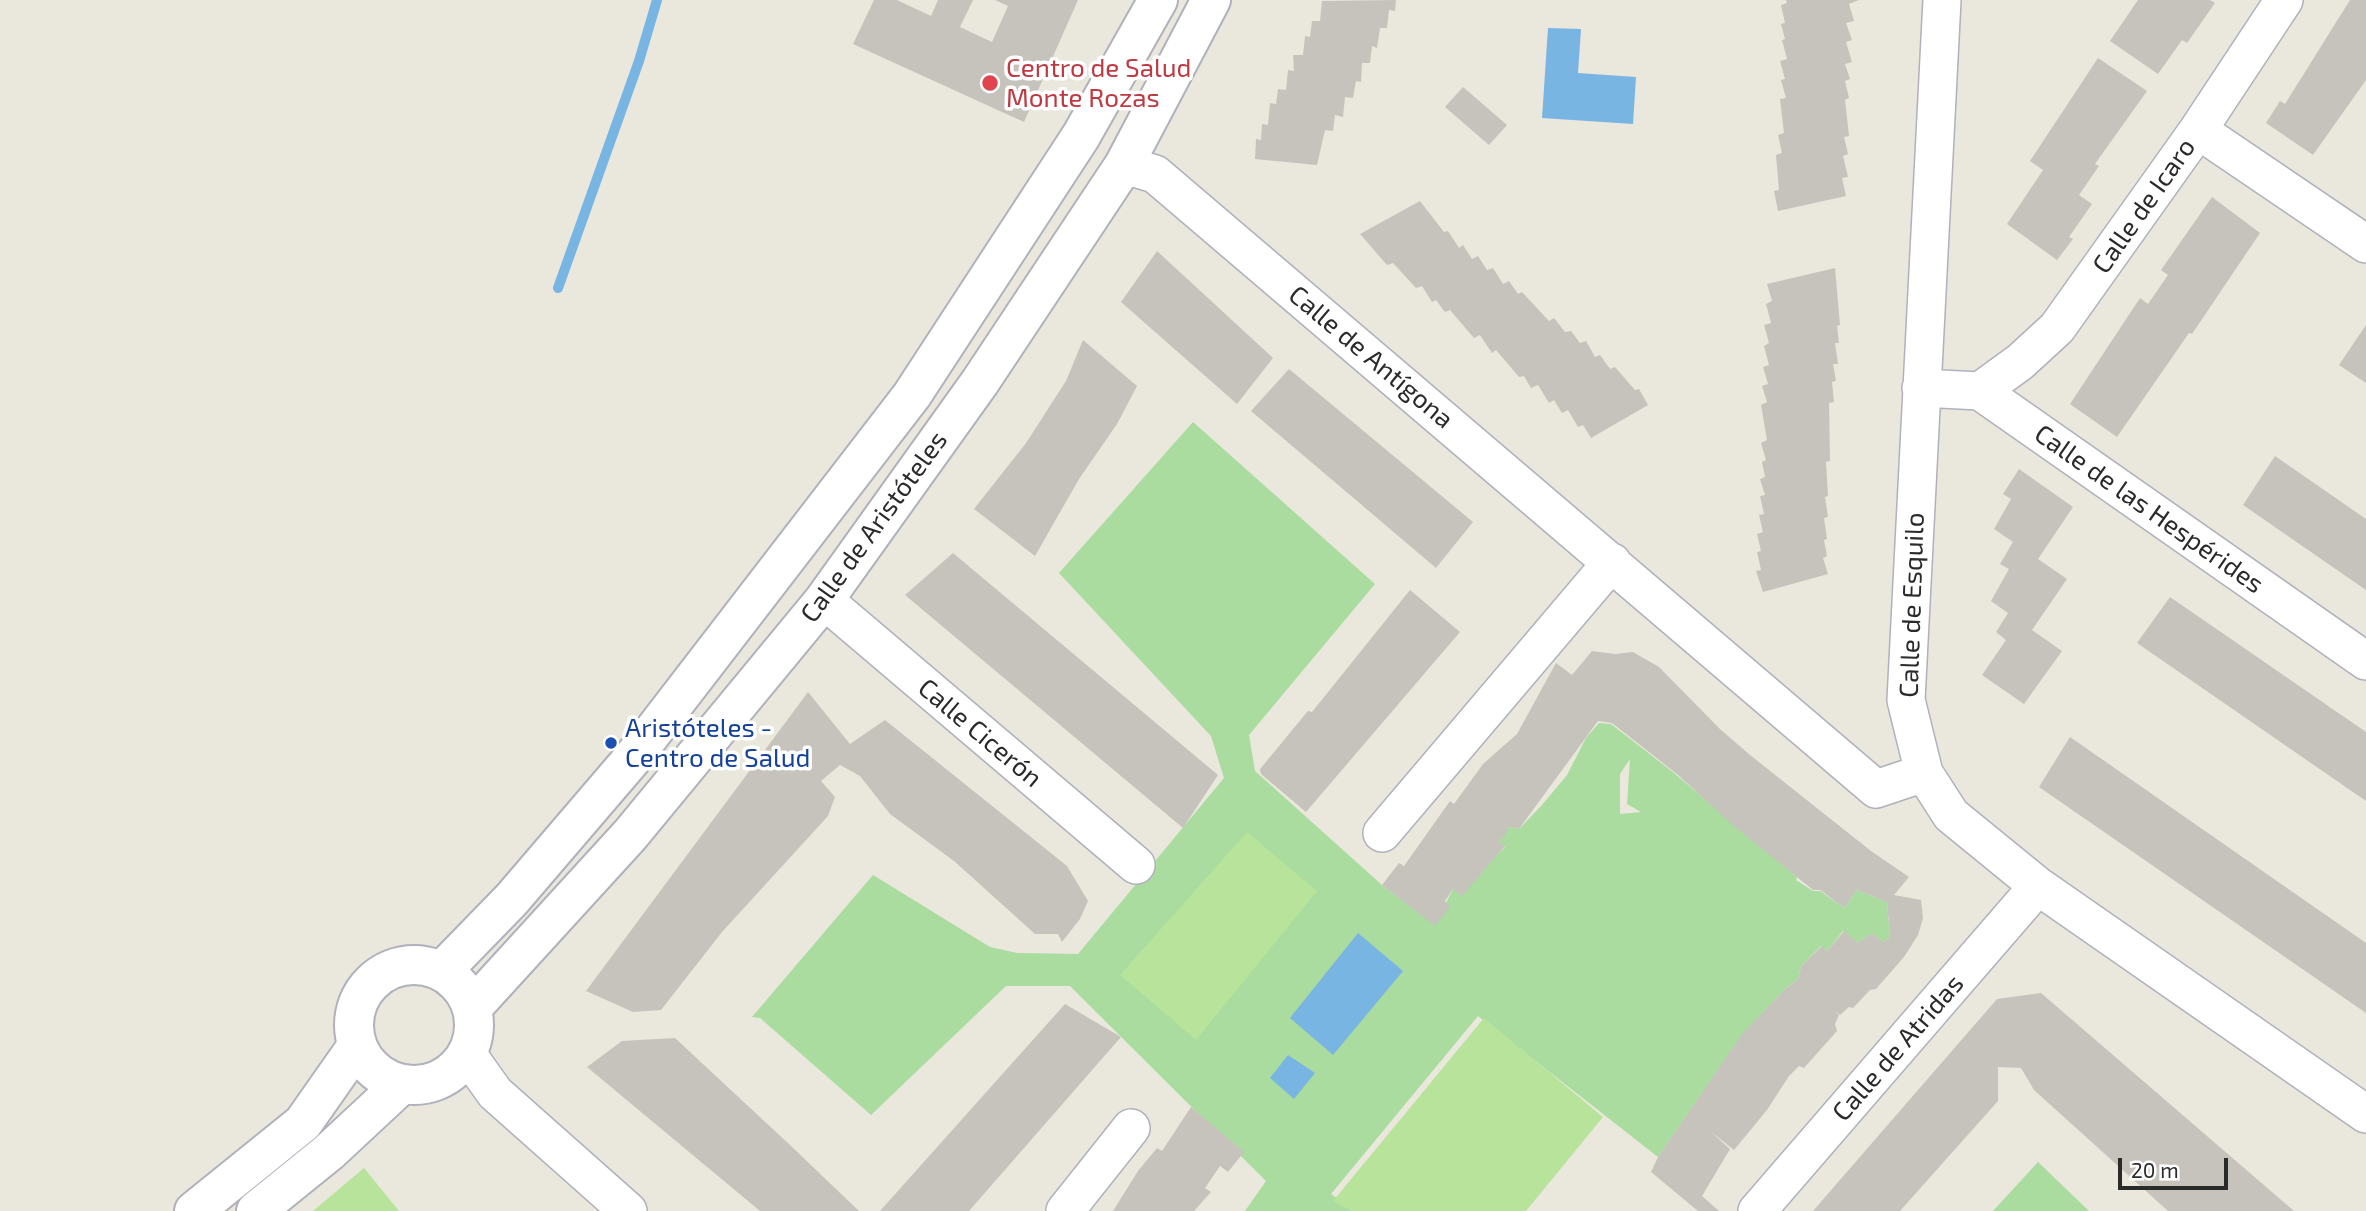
<!DOCTYPE html>
<html>
<head>
<meta charset="utf-8">
<style>
	body { margin:0 }
	#map { position:relative; width:2366px; height:1211px; overflow:hidden; background:#eae7dd; font-family:"Exo 2",sans-serif }
	canvas { display:block }
	.scale { position:absolute; left:2118px; top:1158px; width:110px; height:32px; box-sizing:border-box; border:4px solid #2a2a2a; border-top:0; padding-left:9px; font-size:21px; line-height:24px; white-space:nowrap; color:#2a2a2a; -webkit-text-stroke:5px #fff; paint-order:stroke }
</style>
</head>
<body>
<div id="map">
<canvas width="2366" height="1211"></canvas>
<div class="scale">20 m</div>
</div>
<script>
const ctx = document.querySelector('canvas').getContext('2d');
ctx.lineJoin = 'round';
function paint(path, color) { ctx.fillStyle = color; ctx.fill(path, 'evenodd'); }
const shape = rows => new Path2D(rows.map(r => 'M' + r).join(''));
function trace(path, color, width, dash) { ctx.strokeStyle = color; ctx.lineWidth = width; ctx.lineCap = dash ? 'butt' : 'round'; ctx.setLineDash(dash || []); ctx.stroke(path); }
function drawText(font, color, halo, rows, align = 'center') {
  ctx.font = font + ' "Exo 2",sans-serif'; ctx.lineWidth = 7; ctx.setLineDash([]); ctx.textBaseline = 'middle'; ctx.strokeStyle = halo; ctx.fillStyle = color; for (const [text, x, y, turn = 0] of rows) {
    ctx.save(); ctx.translate(x, y); ctx.rotate((+turn || 0) * Math.PI / 180); ctx.textAlign = isNaN(turn) ? turn : align; if (halo) ctx.strokeText(text, 0, 0); ctx.fillText(text, 0, 0); ctx.restore();
  }
}
const green = shape([
	[1193,422,1375,584,1249,735,1255,771,1382,885,1435,925,1453,889,1486,866,1505,847,1498,841,1508,827,1519,829,1542,805,1567,775,1586,738,1599,723,1611,724,1674,773,1797,877,1796,880,1813,891,1820,891,1844,908,1857,890,1887,902,1890,937,1883,942,1872,933,1858,943,1843,931,1827,951,1821,946,1801,966,1798,979,1786,988,1741,1036,1658,1157,1478,1016,1331,1194,1355,1211,1245,1211,1266,1181,1070,986,1006,986,871,1115,760,1018,752,1017,873,875,990,947,1017,953,1078,954,1224,778,1211,736,1059,573],
	[1630,759,1627,804,1641,812,1620,814,1620,774],
	[2038,1162,2089,1211,1993,1211]
]);
const pitch = shape([
	[1247,832,1317,891,1196,1040,1120,975],
	[1484,1018,1603,1117,1526,1211,1352,1211,1333,1201],
	[364,1168,399,1211,313,1211]
]);
const water = shape([
	[1548,28,1581,29,1578,73,1636,77,1633,124,1542,118],
	[1358,933,1403,971,1333,1055,1290,1018],
	[1288,1055,1315,1073,1294,1099,1270,1078]
]);
const stream = shape([
	[558,288,639,61,657,0]
]);
const building = shape([
	[874,0,897,0,931,16,938,0,973,0,960,27,992,42,1008,6,995,0,1078,0,1024,122,853,44],
	[1396,0,1395,11,1389,10,1387,28,1380,28,1377,48,1372,46,1370,63,1362,63,1361,82,1356,81,1353,98,1345,97,1343,117,1335,115,1333,131,1325,130,1317,165,1255,159,1256,139,1261,140,1262,124,1268,125,1270,103,1276,104,1278,89,1286,90,1288,70,1294,71,1293,55,1303,55,1305,36,1310,37,1312,21,1320,21,1322,1],
	[1786,0,1859,0,1849,4,1854,21,1846,23,1852,40,1846,42,1852,62,1845,64,1850,79,1845,81,1849,98,1845,100,1849,136,1844,137,1848,154,1843,156,1848,177,1842,178,1846,196,1778,211,1774,191,1779,190,1776,155,1782,153,1778,135,1784,133,1780,99,1786,98,1781,80,1785,79,1780,61,1787,59,1782,40,1785,39,1781,24,1785,23,1781,5,1787,3],
	[2138,0,2210,0,2215,3,2187,43,2182,40,2158,74,2110,41],
	[2350,0,2366,0,2366,80,2313,155,2266,123,2280,101,2285,104],
	[2098,58,2147,91,2095,164,2099,166,2079,195,2092,204,2069,237,2073,239,2057,260,2007,224,2043,170,2030,161],
	[1463,87,1507,125,1489,145,1445,107],
	[2212,197,2260,233,2192,334,2189,333,2117,437,2070,404,2140,298,2148,304,2168,275,2161,270],
	[1420,201,1444,232,1448,231,1459,248,1463,245,1472,259,1478,256,1487,270,1493,268,1503,284,1509,281,1518,294,1522,292,1549,321,1554,318,1565,332,1571,331,1580,343,1586,341,1595,357,1600,355,1610,369,1615,367,1635,390,1639,389,1648,405,1591,438,1583,425,1578,427,1568,410,1562,413,1554,400,1549,403,1538,385,1531,388,1524,376,1519,377,1496,350,1492,353,1480,335,1474,338,1450,310,1445,312,1436,300,1432,302,1422,286,1416,288,1393,263,1387,265,1360,234],
	[1157,251,1273,358,1237,404,1121,302],
	[1835,268,1840,325,1837,326,1839,343,1835,343,1838,364,1833,364,1836,381,1832,382,1834,402,1829,403,1830,461,1826,462,1828,496,1825,497,1828,517,1824,518,1827,539,1824,540,1827,556,1823,558,1828,574,1763,592,1756,571,1761,570,1757,552,1761,551,1757,534,1763,532,1759,515,1764,514,1760,496,1765,495,1760,479,1765,477,1762,462,1766,460,1761,443,1767,440,1761,405,1767,402,1762,386,1768,384,1763,367,1769,365,1764,346,1769,343,1764,325,1771,323,1766,304,1772,301,1767,284],
	[2366,325,2366,383,2339,365],
	[1083,340,1137,386,1117,424,1079,479,1035,556,974,509,1026,443,1066,381],
	[1289,369,1473,522,1436,568,1251,411],
	[2275,456,2366,519,2366,590,2243,505],
	[2019,469,2073,507,2038,559,2067,579,2032,630,2062,651,2024,704,1982,675,2006,640,1996,632,2008,613,1991,601,2009,569,2000,564,2013,542,1994,529,2011,499,2003,494],
	[953,553,1218,775,1183,828,905,595],
	[1410,590,1460,632,1306,812,1261,774,1260,769,1308,711,1312,712],
	[2170,597,2366,732,2366,801,2137,643],
	[1592,651,1615,654,1633,652,1659,667,1720,729,1750,755,1871,851,1909,877,1894,895,1921,900,1923,918,1918,935,1904,957,1876,989,1870,990,1853,1008,1849,1007,1840,1015,1834,1010,1839,1015,1835,1024,1837,1031,1804,1068,1799,1066,1789,1076,1767,1110,1734,1150,1710,1131,1730,1149,1702,1196,1719,1211,1698,1211,1651,1172,1658,1157,1742,1034,1786,988,1798,979,1801,966,1822,946,1827,951,1844,931,1858,943,1872,933,1883,942,1890,937,1887,902,1857,890,1844,908,1820,890,1813,890,1735,827,1678,775,1612,723,1598,721,1519,829,1508,827,1505,836,1498,841,1505,846,1462,896,1453,889,1445,901,1450,907,1435,926,1382,885,1399,863,1404,866,1450,801,1454,804,1483,764,1517,734,1556,663,1572,675],
	[808,692,850,744,885,720,1067,866,1088,901,1080,919,1062,942,1058,934,1035,934,954,861,890,814,860,776,840,765,821,781,835,797,828,816,722,932,661,1010,633,1012,586,991],
	[2070,737,2366,943,2366,1013,2039,787],
	[2041,993,2294,1211,2168,1211,2034,1090,2021,1068,1998,1067,1998,1101,1900,1211,1813,1211,1997,999],
	[1065,1004,1121,1037,969,1211,880,1211],
	[675,1038,791,1146,859,1211,760,1211,587,1067,622,1041],
	[1191,1107,1244,1152,1228,1172,1220,1166,1205,1188,1211,1192,1194,1211,1113,1211,1138,1171,1157,1148,1162,1151]
]);
const street = shape([
	[1942,0,1906,700,1924,773,1951,815,2038,886,2366,1114],
	[2198,130,2366,244],
	[1124,165,1155,174,1876,789,1924,773],
	[1921,388,1980,391,2366,661],
	[1980,391,2020,362,2057,328,2198,130,2284,0],
	[824,600,1136,865],
	[1382,833,1612,562],
	[468,1055,495,1093,628,1211],
	[1065,1211,1131,1128],
	[1757,1211,2038,886]
]);
const secondary = shape([
	'354 1025a60 60 0 1 1 120 0a60 60 0 1 1-120 0Z',
	[442,971,512,899,631,760,912,395,1081,136,1158,0],
	[472,1008,630,835,824,600,980,382,1124,165,1211,0],
	[194,1211,303,1123,357,1046],
	[256,1211,329,1152,401,1085]
]);
const markers = [
	[990,83,9,"#e0444e"],
	[611,743,7,"#1a4fb4"]
];
const healthNames = [
	["Centro de Salud",1006,68],
	["Monte Rozas",1006,98]
];
const streetNames = [
	["Calle de Icaro",2144,206,-55],
	["Calle de Antígona",1371,357,40],
	["Calle de las Hespérides",2149,509,35],
	["Calle de Aristóteles",874,527,-54],
	["Calle de Esquilo",1912,605,-88],
	["Calle Cicerón",980,733,40],
	["Calle de Atridas",1898,1048,-49]
];
const transitNames = [
	["Aristóteles -",625,728],
	["Centro de Salud",625,758]
];
paint(green, '#a9dc9e');
paint(pitch, '#b8e39b');
paint(water, '#79b5e3');
trace(stream, '#79b5e3', 10);
paint(building, '#c6c3bc');
trace(street, '#b0b1bc', 40);
trace(secondary, '#b0b1bc', 42);
trace(street, '#fff', 37);
trace(secondary, '#fff', 38);
for (const [x, y, r, color] of markers) { const dot = new Path2D(); dot.arc(x, y, r, 0, 2 * Math.PI); ctx.fillStyle = color; ctx.fill(dot); trace(dot, '#fff', 2.5); }
drawText('26px', '#be3a42', '#fff', healthNames, 'left');
drawText('26px', '#2a2a2a', '#fff', streetNames);
drawText('26px', '#164399', '#fff', transitNames, 'left');
</script>
</body>
</html>
